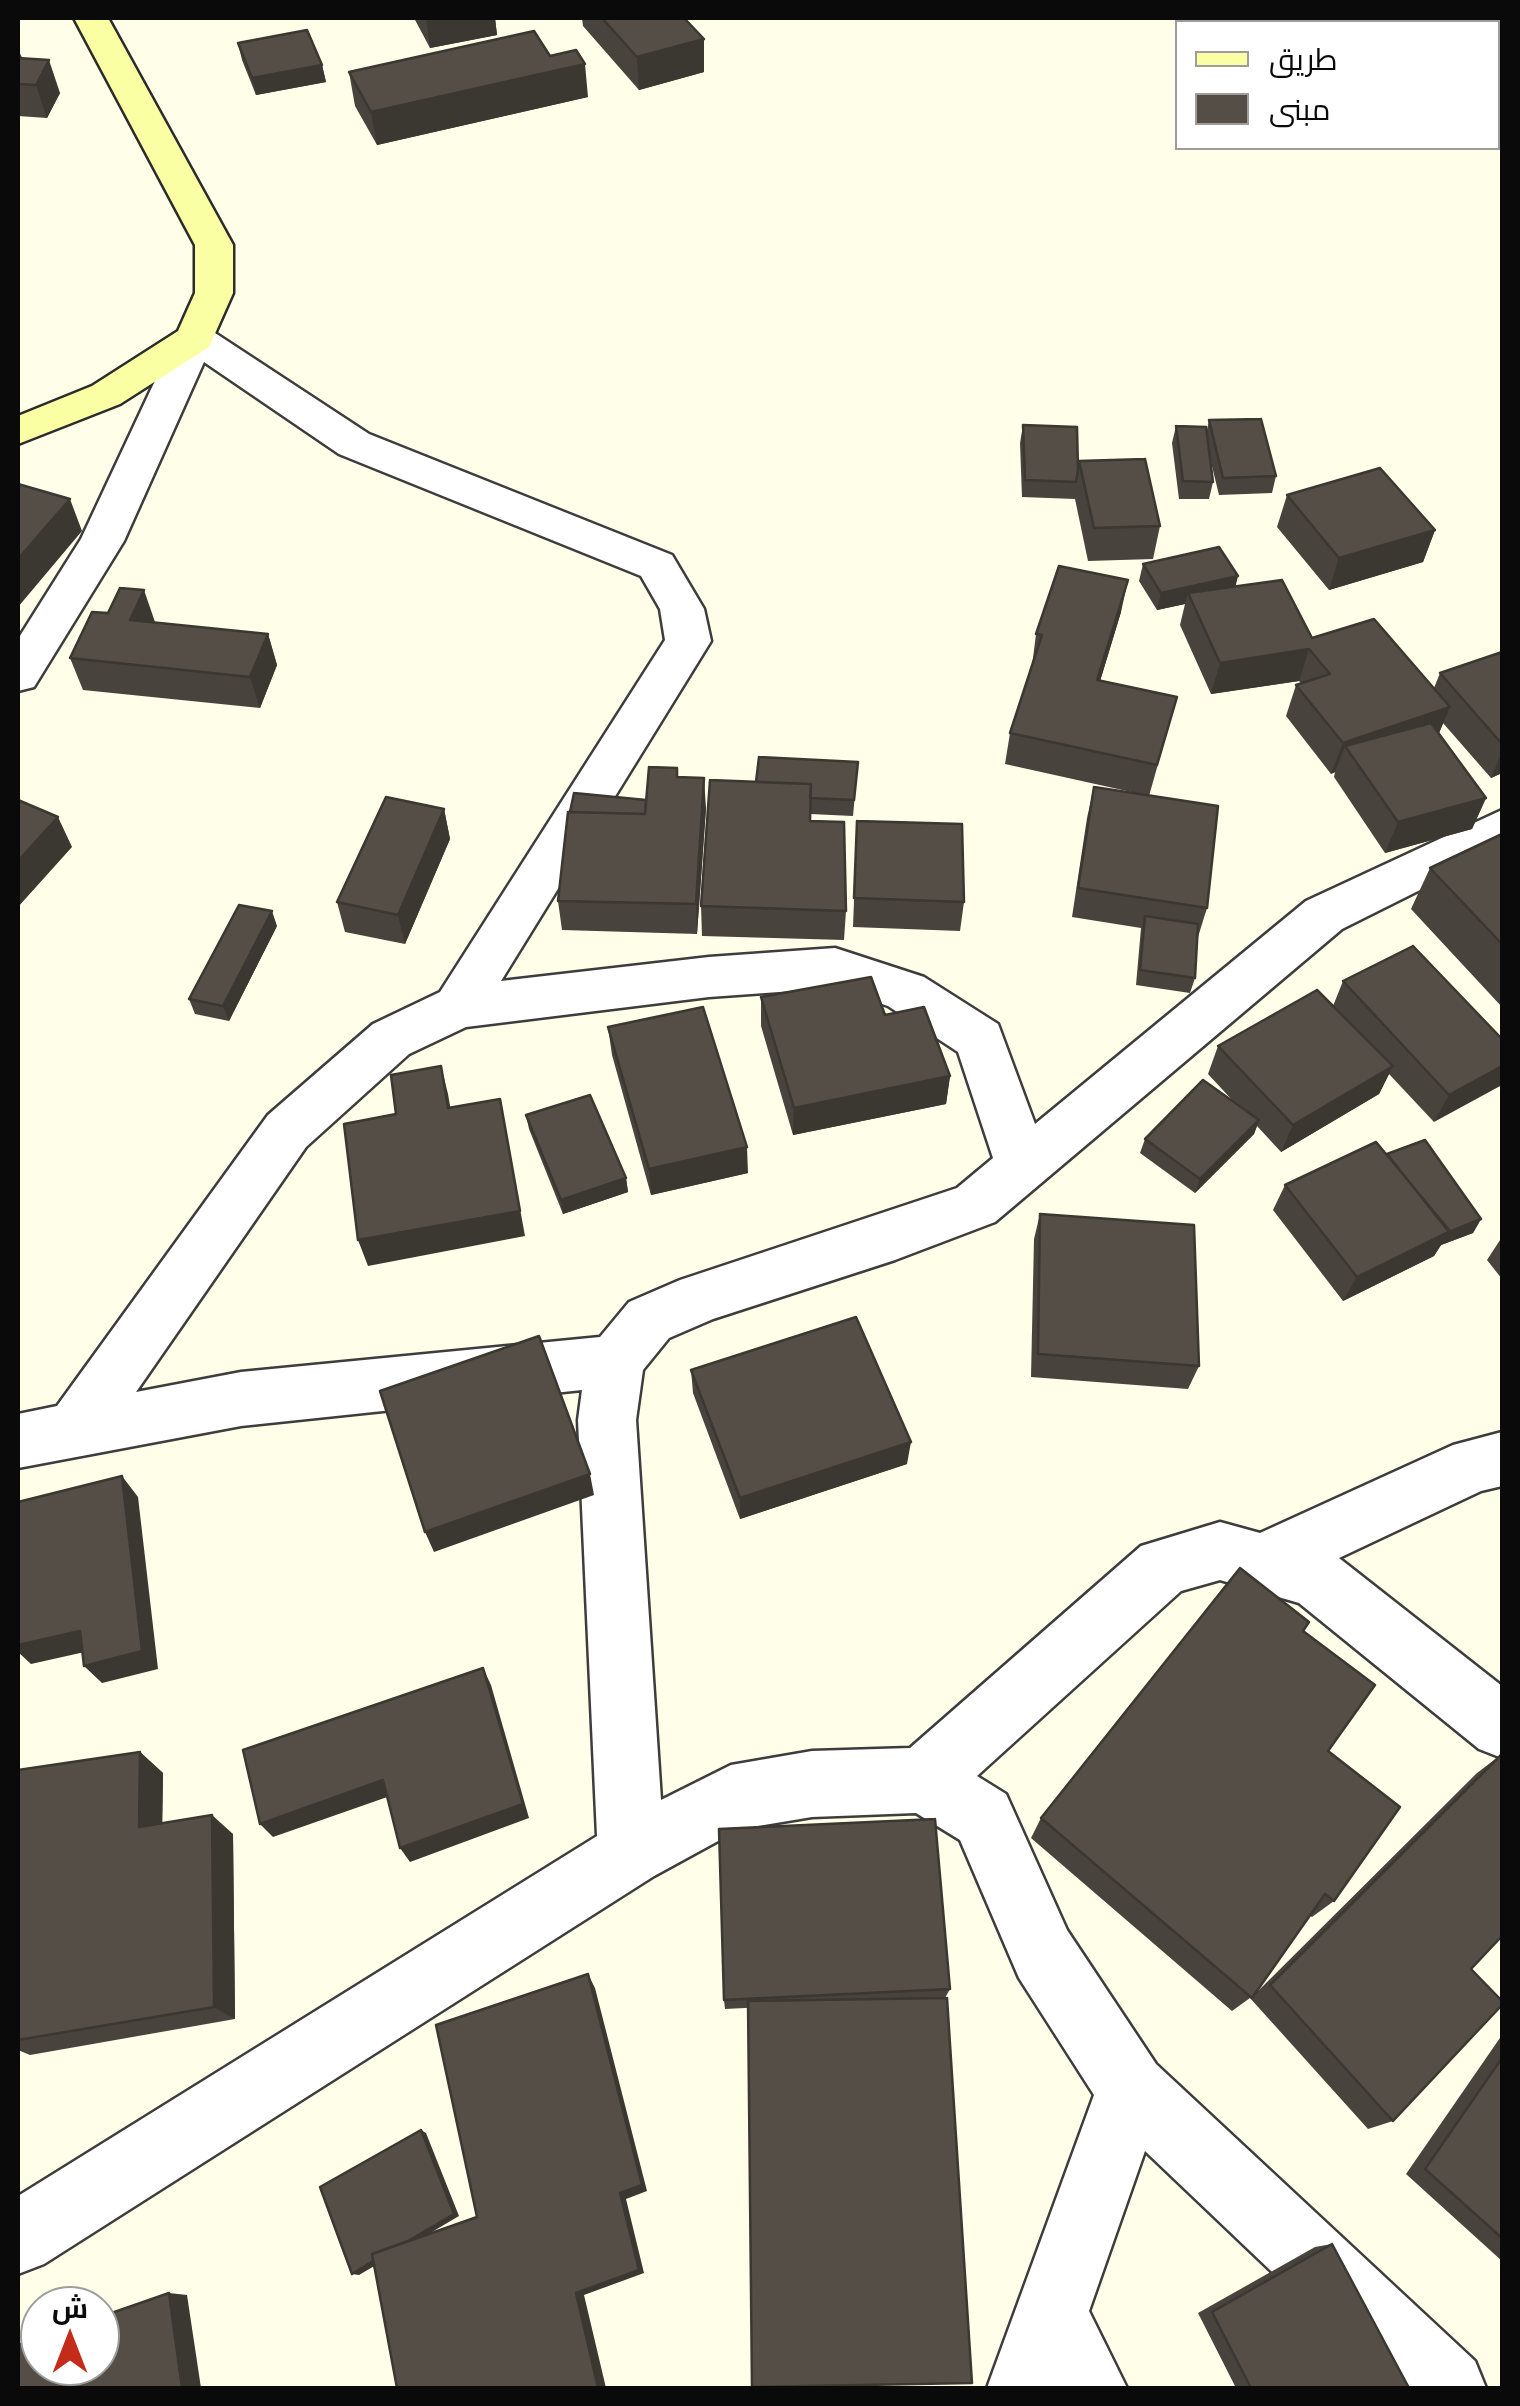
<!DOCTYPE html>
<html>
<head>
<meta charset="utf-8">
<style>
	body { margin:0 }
	#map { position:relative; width:1520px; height:2406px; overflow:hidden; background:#fffee8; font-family:"IBM Plex Serif",Cairo,serif }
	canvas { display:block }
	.frame { position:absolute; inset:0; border:20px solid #0a0a0a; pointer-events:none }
	.legend { position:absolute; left:1175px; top:20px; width:325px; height:130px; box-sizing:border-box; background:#fff; border:2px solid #9d9d9d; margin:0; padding:12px 18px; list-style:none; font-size:30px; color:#0a0a0a }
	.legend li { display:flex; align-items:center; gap:20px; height:50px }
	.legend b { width:50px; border:2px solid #9d9d9d }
	.north { position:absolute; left:20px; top:2286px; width:100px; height:100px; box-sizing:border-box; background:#fff; border:2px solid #9d9d9d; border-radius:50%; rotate:0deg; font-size:28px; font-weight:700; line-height:40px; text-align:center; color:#0a0a0a }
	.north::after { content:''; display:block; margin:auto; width:35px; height:45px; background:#c42c19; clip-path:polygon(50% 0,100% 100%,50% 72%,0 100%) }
</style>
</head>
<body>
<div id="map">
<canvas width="1520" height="2406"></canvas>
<div class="frame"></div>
<ul class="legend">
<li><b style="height:12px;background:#faffa3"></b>طريق</li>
<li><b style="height:28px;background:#544e46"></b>مبنى</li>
</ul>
<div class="north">ش</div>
</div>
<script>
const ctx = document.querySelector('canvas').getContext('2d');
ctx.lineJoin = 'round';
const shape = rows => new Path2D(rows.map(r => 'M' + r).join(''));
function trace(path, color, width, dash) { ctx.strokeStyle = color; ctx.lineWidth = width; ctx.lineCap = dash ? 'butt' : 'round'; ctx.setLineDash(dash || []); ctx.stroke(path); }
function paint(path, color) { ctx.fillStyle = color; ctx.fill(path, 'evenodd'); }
const street = shape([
	[195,326,209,329,369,434,672,555,704,609,711,641,501,981,709,957,835,948,924,977,998,1024,1035,1124,1306,901,1502,810,1502,849,1342,929,995,1222,895,1260,713,1319,669,1338,643,1370,636,1420,661,1800,731,1765,812,1751,910,1748,1141,1546,1220,1522,1260,1533,1453,1445,1502,1432,1502,1486,1481,1491,1339,1558,1502,1686,1502,1758,1479,1749,1299,1603,1220,1580,1181,1591,977,1776,1006,1794,1067,1930,1156,2064,1475,2361,1486,2388,1394,2388,1145,2151,1089,2311,1127,2388,987,2388,1094,2095,1019,1978,960,1840,916,1813,812,1817,740,1829,654,1876,44,2264,18,2274,18,2196,597,1836,578,1420,582,1390,241,1426,18,1468,18,1414,57,1406,268,1115,373,1024,440,992,665,640,660,609,641,576,339,454,204,362,124,541,34,687,18,691,18,639,81,539,175,338,181,329,195,326],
	[835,988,888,1006,958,1052,993,1158,957,1188,680,1280,629,1302,600,1337,241,1372,136,1392,306,1147,409,1054,466,1027,709,997,835,988]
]);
const secondary = shape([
	[74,18,108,18,233,245,233,293,209,347,120,404,18,444,18,416,92,386,178,331,195,293,195,245,74,18]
]);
const wall = shape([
	[414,18,495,18,497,35,430,48],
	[582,18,684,18,704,72,639,90,583,26],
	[238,43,322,65,326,82,256,95,242,60],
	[18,50,23,59,60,93,47,118,18,116],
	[550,56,588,97,377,145,355,106,349,72],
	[1209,420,1276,476,1272,493,1219,495,1210,458,1213,482,1209,499,1179,499,1172,443,1176,426,1207,430],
	[1023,425,1078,470,1079,461,1160,526,1153,559,1088,561,1075,499,1022,497,1020,443],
	[1287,495,1435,530,1423,562,1329,590,1277,527],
	[1143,564,1235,587,1312,638,1434,688,1440,673,1502,652,1502,773,1491,778,1443,723,1439,733,1486,798,1472,829,1385,853,1334,777,1335,772,1331,774,1286,716,1296,685,1301,683,1299,681,1211,694,1180,625,1185,604,1157,610,1139,581],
	[1121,612,1100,681,1177,697,1149,796,1207,908,1198,937,1195,978,1190,993,1136,985,1141,928,1072,917,1087,818,1094,787,1145,795,1005,764,1010,733,1032,666,1036,634],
	[155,622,268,634,277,665,260,708,83,690,70,658],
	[858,762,853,816,810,814,810,821,846,911,844,940,702,936,701,906,756,782],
	[678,777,706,808,697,934,562,930,558,901],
	[444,809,450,839,405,944,345,932,337,902],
	[857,821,964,902,960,931,853,927],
	[1502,834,1502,1007,1411,909,1430,868],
	[277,926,229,1021,195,1014,189,999],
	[1343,981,1502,1039,1434,1122,1389,1074,1379,1094,1281,1152,1257,1126,1254,1134,1195,1193,1140,1153,1145,1139,1234,1102,1208,1074,1218,1046,1333,1006],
	[761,997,885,1015,950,1076,946,1104,793,1135,761,1026],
	[608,1027,748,1173,651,1195,612,1055],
	[526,1115,626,1178,628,1192,563,1214,529,1129],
	[1387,1154,1481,1219,1473,1233,1441,1245,1434,1256,1343,1301,1273,1210,1285,1185],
	[1040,1214,1199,1366,1188,1389,1031,1377,1034,1239],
	[1502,1237,1502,1279,1487,1260],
	[691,1370,907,1464,740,1519,693,1393],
	[1303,1631,1328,1751,1334,1901,1312,1917,1309,1915,1253,1996,1477,1773,1502,1754,1471,1969,1393,2121,1368,2129,1250,1998,1232,2011,1031,1838,1041,1818],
	[140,1752,163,1773,162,1823,233,1834,235,2019,30,2055,18,2050,18,1770],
	[950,1989,945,1998,725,2009,724,2000],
	[1502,2035,1502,2261,1406,2174],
	[1332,2244,1409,2388,1236,2388,1198,2313,1315,2247]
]);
const shadedWall = shape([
	[426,18,495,18,497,35,430,48],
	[704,39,704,72,639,90,637,57],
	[49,60,60,93,47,118,36,85],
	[585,64,588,97,377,145,371,112],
	[322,65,326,82,256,95,252,78],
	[70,499,82,531,18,607,18,559],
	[1435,530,1423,562,1329,590,1339,558],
	[1238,576,1234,593,1188,593,1185,604,1157,610,1161,593],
	[1128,580,1121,612,1091,711,1097,680],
	[144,590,155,622,142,652,130,620],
	[268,634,277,665,260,708,250,677],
	[1309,649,1299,681,1211,694,1220,663],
	[1450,707,1437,738,1345,746,1335,772,1331,774,1343,743],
	[1502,752,1502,773,1491,778],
	[704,778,706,808,697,934,696,904],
	[1486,798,1472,829,1385,853,1398,822],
	[444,809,450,839,405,944,398,915],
	[58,817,72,847,18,907,18,861],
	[272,911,277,926,229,1021,223,1006],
	[441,1066,448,1094,455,1135,448,1108],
	[1393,1066,1379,1094,1281,1152,1293,1125],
	[1502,1066,1502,1085,1434,1122,1449,1095],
	[950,1076,946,1104,793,1135,794,1108],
	[500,1099,525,1236,368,1266,358,1240],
	[1259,1120,1254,1134,1195,1193,1200,1179],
	[747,1147,748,1173,651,1195,649,1169],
	[626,1178,628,1192,563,1214,561,1200],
	[1481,1219,1473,1233,1441,1245,1434,1256,1343,1301,1357,1277,1439,1235],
	[911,1442,907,1464,740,1519,740,1498],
	[590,1474,594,1495,434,1552,425,1532],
	[122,1476,138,1497,158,1669,102,1683,84,1666],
	[80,1631,98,1649,31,1664,18,1652,18,1645],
	[483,1668,491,1685,529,1818,410,1862,400,1848],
	[140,1752,163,1773,162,1845,139,1827],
	[383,1780,393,1795,273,1837,260,1824],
	[212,1815,233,1834,235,2019,214,2007],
	[588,1974,595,1988,647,2191,626,2199,644,2273,584,2295,606,2388,598,2388,576,2293,620,2193],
	[421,2130,426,2133,459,2216,359,2275,352,2274],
	[169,2293,187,2295,201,2388,182,2388]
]);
const building = shape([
	[602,18,684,18,704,39,637,57,602,18],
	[307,30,322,65,252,78,238,43,307,30],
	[534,31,550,56,576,50,585,64,371,112,349,72,534,31],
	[18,58,49,60,36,85,18,84,18,58],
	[1261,419,1276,476,1223,478,1209,420,1261,419],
	[1023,425,1077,427,1078,470,1076,482,1025,480,1023,425],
	[1176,426,1206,427,1213,482,1183,481,1176,426],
	[1145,459,1160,526,1094,528,1079,461,1145,459],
	[1380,468,1435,530,1339,558,1287,495,1380,468],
	[18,484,70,499,18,559,18,484],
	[1219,547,1238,576,1161,593,1143,564,1219,547],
	[1059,566,1128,580,1097,680,1177,697,1157,765,1010,733,1042,635,1036,634,1059,566],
	[1282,580,1312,638,1374,619,1450,707,1343,743,1296,685,1330,674,1309,649,1220,663,1188,593,1282,580],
	[120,588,144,590,130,620,268,634,250,677,70,658,92,612,108,613,120,588],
	[1502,652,1502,744,1440,673,1502,652],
	[1431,723,1486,798,1398,822,1345,746,1431,723],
	[759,757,858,762,854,800,810,798,811,784,756,782,759,757],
	[649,767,677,768,677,777,704,778,696,904,558,901,568,812,645,814,649,767],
	[710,780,811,784,810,821,844,822,846,911,701,906,710,780],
	[1094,787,1218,806,1207,908,1078,888,1094,787],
	[574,793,646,800,645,814,570,812,574,793],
	[386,797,444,809,398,915,337,902,386,797],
	[18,800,58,817,18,861,18,800],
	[857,821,962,824,964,902,854,898,857,821],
	[1502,834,1502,944,1430,868,1502,834],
	[239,905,272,911,223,1006,189,999,239,905],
	[1145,916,1198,924,1195,978,1140,970,1145,916],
	[1413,946,1502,1039,1502,1066,1449,1095,1343,981,1413,946],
	[871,977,885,1015,924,1007,950,1076,794,1108,761,997,871,977],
	[1317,990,1393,1066,1293,1125,1218,1046,1317,990],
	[703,1007,747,1147,649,1169,608,1027,703,1007],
	[441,1066,448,1108,500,1099,520,1211,358,1240,344,1124,396,1114,391,1075,441,1066],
	[1203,1080,1259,1120,1200,1179,1145,1139,1203,1080],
	[590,1095,626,1178,561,1200,526,1115,590,1095],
	[1425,1140,1481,1219,1449,1232,1387,1154,1425,1140],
	[1376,1142,1450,1231,1357,1277,1285,1185,1376,1142],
	[1040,1214,1194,1225,1199,1366,1038,1354,1040,1214],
	[856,1317,911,1442,740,1498,691,1370,856,1317],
	[539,1336,590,1474,425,1532,380,1391,539,1336],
	[122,1476,142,1651,84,1666,80,1631,18,1645,18,1502,122,1476],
	[1240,1568,1309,1622,1303,1631,1375,1685,1328,1751,1400,1807,1334,1901,1325,1894,1252,1998,1041,1818,1240,1568],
	[483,1668,523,1804,400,1848,383,1780,260,1824,243,1750,483,1668],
	[140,1752,139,1827,212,1815,214,2007,18,2040,18,1770,140,1752],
	[1502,1754,1502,1936,1471,1969,1502,2001,1502,2005,1393,2121,1270,1985,1502,1754],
	[935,1819,950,1989,724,2000,719,1829,935,1819],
	[588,1974,642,2185,620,2193,639,2270,576,2293,598,2388,397,2388,372,2254,477,2217,436,2025,588,1974],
	[947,1998,972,2383,752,2387,748,2001,947,1998],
	[1502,2058,1502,2238,1425,2169,1502,2058],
	[421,2130,454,2214,408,2241,372,2254,373,2261,352,2274,320,2187,421,2130],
	[1332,2244,1409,2388,1251,2388,1212,2312,1332,2244],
	[169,2293,182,2388,18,2388,18,2345,40,2338,40,2366,100,2366,100,2317,169,2293]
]);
trace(street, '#3d3d3d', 5);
trace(secondary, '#2c2c2c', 5);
paint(street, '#fff');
paint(secondary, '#faffa3');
paint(wall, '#48433c');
paint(shadedWall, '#3b3731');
paint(building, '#544e46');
trace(building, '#3b3731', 2.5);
</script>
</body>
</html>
